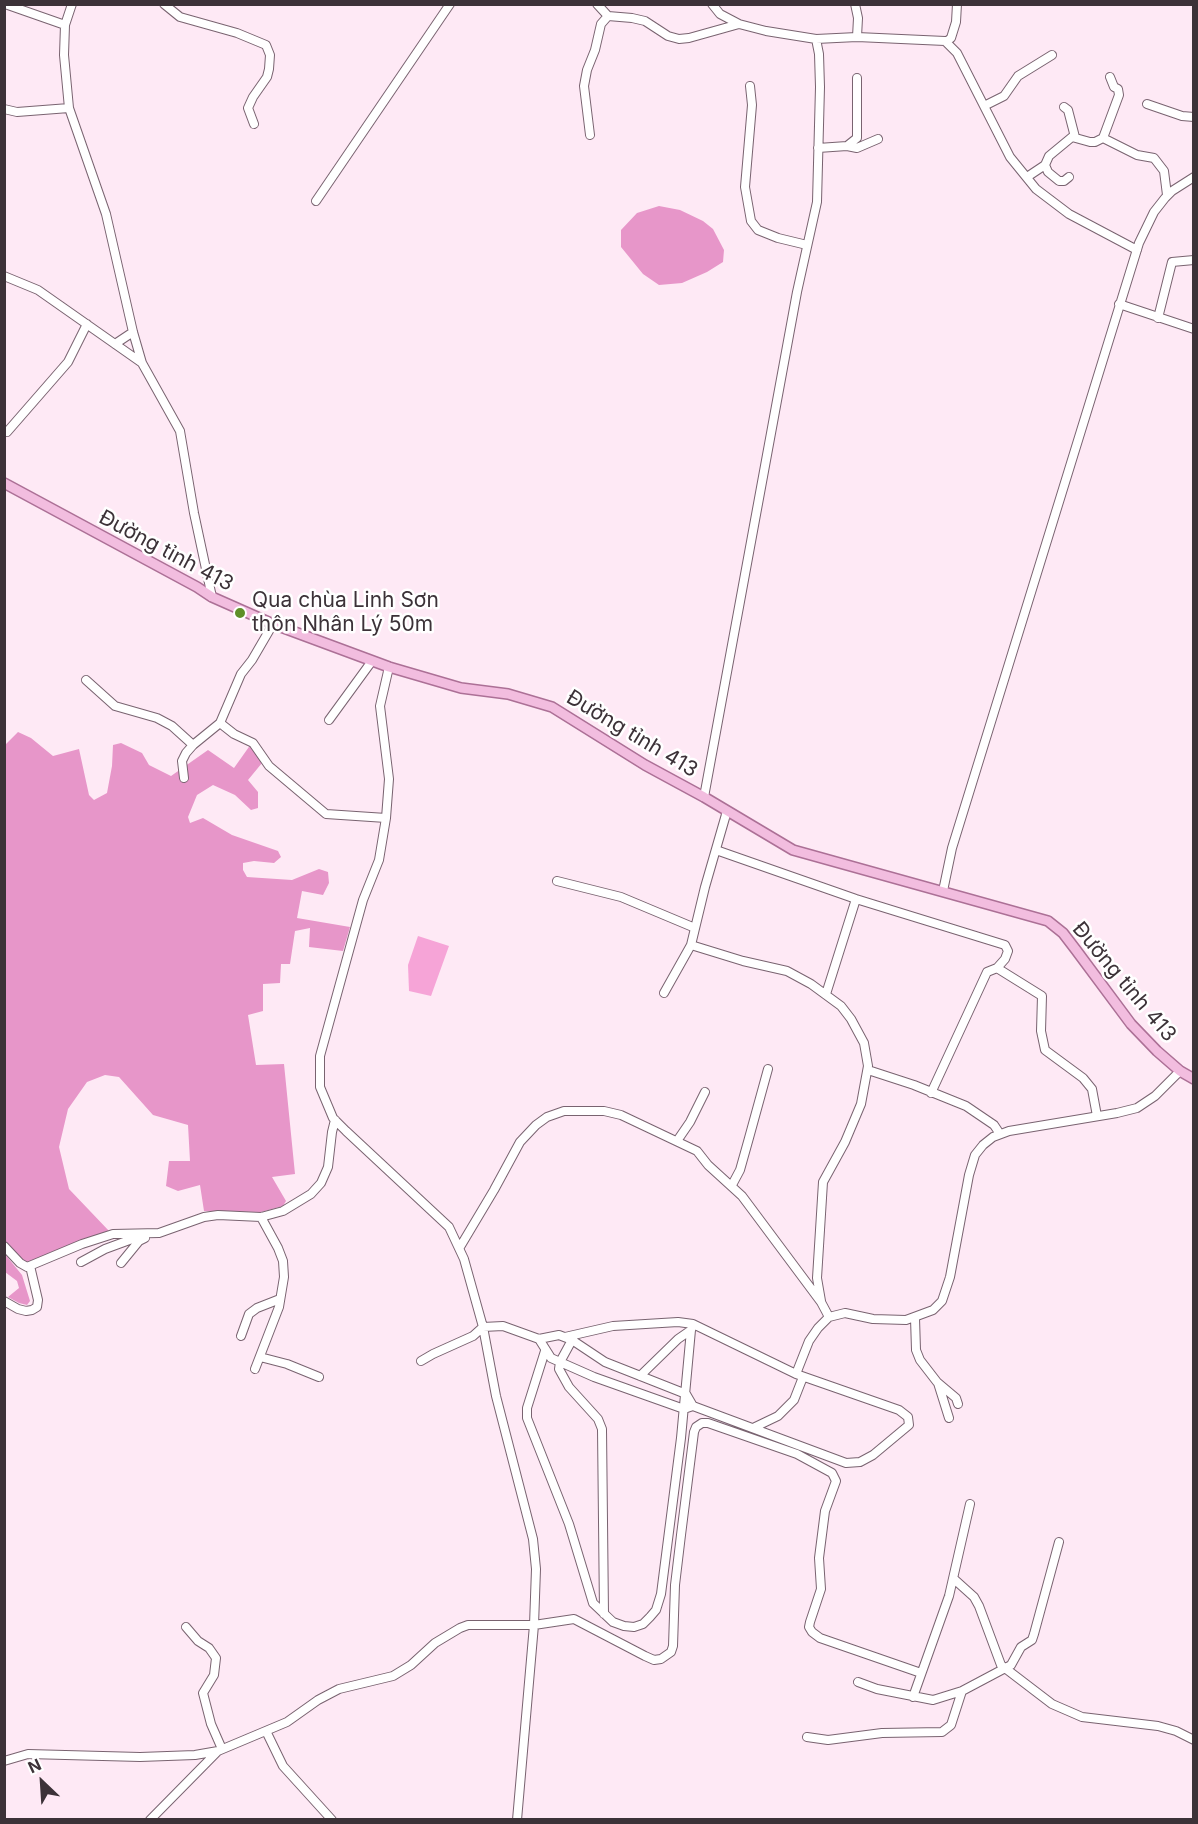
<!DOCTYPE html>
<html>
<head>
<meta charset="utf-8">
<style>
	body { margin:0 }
	#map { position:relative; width:1198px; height:1824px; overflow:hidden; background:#fee9f5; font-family:Inter,sans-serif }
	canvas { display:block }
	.frame { position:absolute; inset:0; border:6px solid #3c3238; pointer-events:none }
	.north { position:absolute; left:12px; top:1752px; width:60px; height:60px; -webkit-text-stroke:4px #fff; paint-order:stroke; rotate:335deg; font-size:16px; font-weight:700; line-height:24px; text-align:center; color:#3c3238 }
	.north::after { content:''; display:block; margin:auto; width:21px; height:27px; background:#3c3238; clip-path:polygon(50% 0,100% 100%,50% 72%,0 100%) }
</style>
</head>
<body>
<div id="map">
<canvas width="1198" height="1824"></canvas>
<div class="frame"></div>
<div class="north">N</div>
</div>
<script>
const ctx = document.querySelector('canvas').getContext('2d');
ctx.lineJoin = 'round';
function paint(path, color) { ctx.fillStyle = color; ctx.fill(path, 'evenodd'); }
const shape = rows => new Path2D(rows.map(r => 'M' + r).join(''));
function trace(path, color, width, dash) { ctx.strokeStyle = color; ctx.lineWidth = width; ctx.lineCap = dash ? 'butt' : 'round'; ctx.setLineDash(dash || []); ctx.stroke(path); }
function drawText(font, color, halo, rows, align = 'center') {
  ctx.font = font + ' Inter,sans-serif'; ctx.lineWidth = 5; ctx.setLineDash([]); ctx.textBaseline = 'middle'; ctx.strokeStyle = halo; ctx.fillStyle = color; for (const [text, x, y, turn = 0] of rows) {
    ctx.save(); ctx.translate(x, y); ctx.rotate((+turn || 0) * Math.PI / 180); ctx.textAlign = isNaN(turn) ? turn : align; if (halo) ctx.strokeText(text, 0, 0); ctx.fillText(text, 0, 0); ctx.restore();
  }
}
const forest = shape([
	[659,206,680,210,703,221,713,229,724,250,723,262,707,272,682,283,659,285,643,274,621,247,621,230,637,213],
	[18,732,31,738,53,756,79,749,89,795,94,800,107,793,112,766,113,745,121,743,142,753,149,765,171,776,208,750,234,768,251,744,262,763,248,780,258,792,258,808,251,810,235,795,213,785,197,795,188,817,190,823,203,818,232,835,278,851,281,857,274,863,254,861,243,863,243,870,247,877,292,880,319,869,328,872,329,883,323,895,302,891,297,918,350,927,343,951,309,947,310,928,295,931,290,964,281,964,280,983,263,984,263,1011,248,1015,256,1065,284,1064,295,1174,272,1177,286,1201,283,1206,261,1212,204,1211,200,1185,178,1191,166,1186,169,1161,190,1161,188,1125,153,1115,119,1077,105,1075,87,1082,68,1109,59,1147,69,1189,110,1232,30,1262,23,1262,5,1241,5,745],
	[4,1253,22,1275,30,1301,27,1305,19,1303,8,1297,19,1288,17,1281,5,1272]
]);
const water = shape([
	[418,936,449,946,431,996,409,991,408,965]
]);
const minor = shape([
	[5,4,65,25],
	[72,4,65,25,64,55,69,108,106,214,133,332,142,363,180,431,194,513,212,597],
	[164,4,180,17,237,33,266,45,270,55,269,69,267,77,253,97,248,108,254,124],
	[597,4,608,16,632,18,645,21,668,36,679,39,689,38,739,24,766,31,816,39,857,37,945,41,957,53,1010,157,1036,189,1069,214,1137,250],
	[712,4,720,14,739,24],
	[855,4,858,18,857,37],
	[946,42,951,38,956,22,957,4],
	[750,86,752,105,745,187,751,221,758,230,778,238,807,245],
	[1147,104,1182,116,1194,117],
	[984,106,1004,96,1018,76,1052,55],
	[1064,107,1068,110,1075,137],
	[4,109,17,112,69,108],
	[590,135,584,86,587,70,595,50,601,24,608,16],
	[1103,138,1119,95,1118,89,1114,87,1110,77],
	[847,146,857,148,878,139],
	[818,148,847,146,857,138,857,78],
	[1045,165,1048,172,1059,181,1064,181,1069,177],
	[1027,177,1045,165,1049,156,1072,137,1090,142,1095,142,1103,138,1137,155,1154,158,1164,171,1167,195],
	[316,201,450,4],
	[4,276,38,290,142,363],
	[1119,304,1194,329],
	[1158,318,1172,262,1194,260],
	[115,344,133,332],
	[7,432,68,362,87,324],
	[389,667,380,706,389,779,386,818,379,860,363,900,320,1056,320,1087,333,1118,346,1131,449,1227,464,1259,483,1327,496,1396,533,1539,536,1569,534,1625,517,1820],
	[86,680,115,706,157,718,172,726,193,745],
	[329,720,372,661],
	[220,723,234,734,253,743,269,766,326,814,386,818],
	[184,778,182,761,186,753,193,745,220,723,241,674,252,660,273,624],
	[704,797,797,292,817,202,820,87,819,54,816,39],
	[716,850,856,899,1005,945,1008,951,1005,959,997,968,1042,996,1041,1031,1045,1050,1083,1078,1092,1089,1097,1116],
	[557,881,621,897,695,928],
	[943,891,952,848,1139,243,1154,212,1165,198,1172,191,1194,177],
	[691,945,743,961,787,971,811,984,841,1006,851,1019,864,1043,868,1066,861,1104,845,1142,823,1182,817,1278,821,1301],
	[664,993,691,945,705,887,727,811],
	[826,994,856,899],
	[868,1070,914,1085,966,1106,994,1125,1000,1134],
	[931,1093,987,972,997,968],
	[677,1141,690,1122,705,1092],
	[732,1185,740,1170,749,1138,768,1069],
	[4,1246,20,1263,27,1267,82,1244,113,1234,159,1233,204,1217,218,1215,261,1217,283,1211,311,1194,321,1183,328,1167,332,1132,335,1120],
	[460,1247,494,1190,520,1142,536,1125,547,1117,564,1111,604,1111,621,1115,697,1151,708,1165,742,1196,821,1302,829,1317,818,1328,809,1341,796,1374],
	[81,1262,105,1249,143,1235],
	[121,1263,139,1241,145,1238],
	[4,1301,18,1309,26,1311,32,1310,37,1307,38,1300,30,1266],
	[829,1317,845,1313,873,1319,906,1320,933,1310,942,1301,950,1277,969,1175,975,1155,983,1145,993,1137,1009,1131,1117,1113,1137,1108,1155,1096,1180,1071],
	[915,1318,916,1350,920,1360,937,1382,956,1398,958,1404],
	[241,1336,249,1314,257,1308,280,1299],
	[539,1339,551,1358,594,1377,684,1409,693,1406,846,1463,860,1462,873,1455,909,1425,908,1417,899,1410,796,1374,693,1324,678,1322,613,1326,565,1337],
	[572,1340,560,1362,559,1369,569,1387,598,1419,602,1429,604,1614],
	[545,1351,527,1408,527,1418,569,1524,593,1603,613,1622,624,1626,634,1627,643,1624,650,1617,656,1610,661,1594,681,1438,691,1330,693,1324],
	[260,1357,287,1364,319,1377],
	[421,1361,433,1354,473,1336,483,1327,503,1326,539,1339,559,1335,572,1340,605,1362,686,1394,693,1406],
	[255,1369,279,1307,284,1277,283,1261,278,1248,261,1217],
	[640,1376,678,1339,691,1330],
	[938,1383,949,1418],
	[753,1428,778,1416,794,1400,803,1377],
	[954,1579,974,1597,979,1606,1001,1665,1052,1704,1082,1717,1158,1726,1176,1731,1194,1740],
	[186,1627,198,1641,209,1648,216,1658,214,1675,203,1693,211,1724,222,1749],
	[858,1682,877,1689,933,1700,962,1691,1011,1665,1021,1647,1032,1640,1034,1634,1059,1542],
	[913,1697,949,1596,970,1504],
	[266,1731,283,1766,332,1820],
	[807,1737,828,1740,882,1733,942,1732,951,1725,962,1691],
	[4,1761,28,1754,140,1757,195,1755,218,1751,287,1722,318,1700,339,1689,393,1676,411,1665,435,1643,460,1628,468,1625,534,1625,574,1619,645,1656,654,1660,661,1659,671,1652,673,1646,675,1585,681,1535,694,1432,696,1427,702,1423,708,1423,797,1454,832,1473,836,1481,825,1511,819,1558,821,1589,810,1622,809,1627,812,1632,820,1638,921,1673],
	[150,1820,217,1752]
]);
const major = shape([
	[4,483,197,587,212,597,273,624,389,667,461,688,508,694,552,707,645,765,704,797,793,850,1048,921,1063,933,1076,950,1131,1024,1157,1051,1180,1071,1194,1079]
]);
const markers = [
	[240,613,6,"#5e9028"]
];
const streetNames = [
	["Đường tỉnh 413",166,551,28],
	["Đường tỉnh 413",632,734,31],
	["Đường tỉnh 413",1124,982,50]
];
const poiNames = [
	["Qua chùa Linh Sơn",252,601],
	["thôn Nhân Lý 50m",252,625]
];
paint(forest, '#e796c9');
paint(water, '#f6a4d7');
trace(minor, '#796370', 10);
trace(major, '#ac7096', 12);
trace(minor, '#fff', 8);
trace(major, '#f2bddf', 9);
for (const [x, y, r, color] of markers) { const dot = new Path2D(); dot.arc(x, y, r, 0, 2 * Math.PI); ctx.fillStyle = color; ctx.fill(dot); trace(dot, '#fff', 2); }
drawText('21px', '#3c3238', '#fff', streetNames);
drawText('21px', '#3c3238', '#fff', poiNames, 'left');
</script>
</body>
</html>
